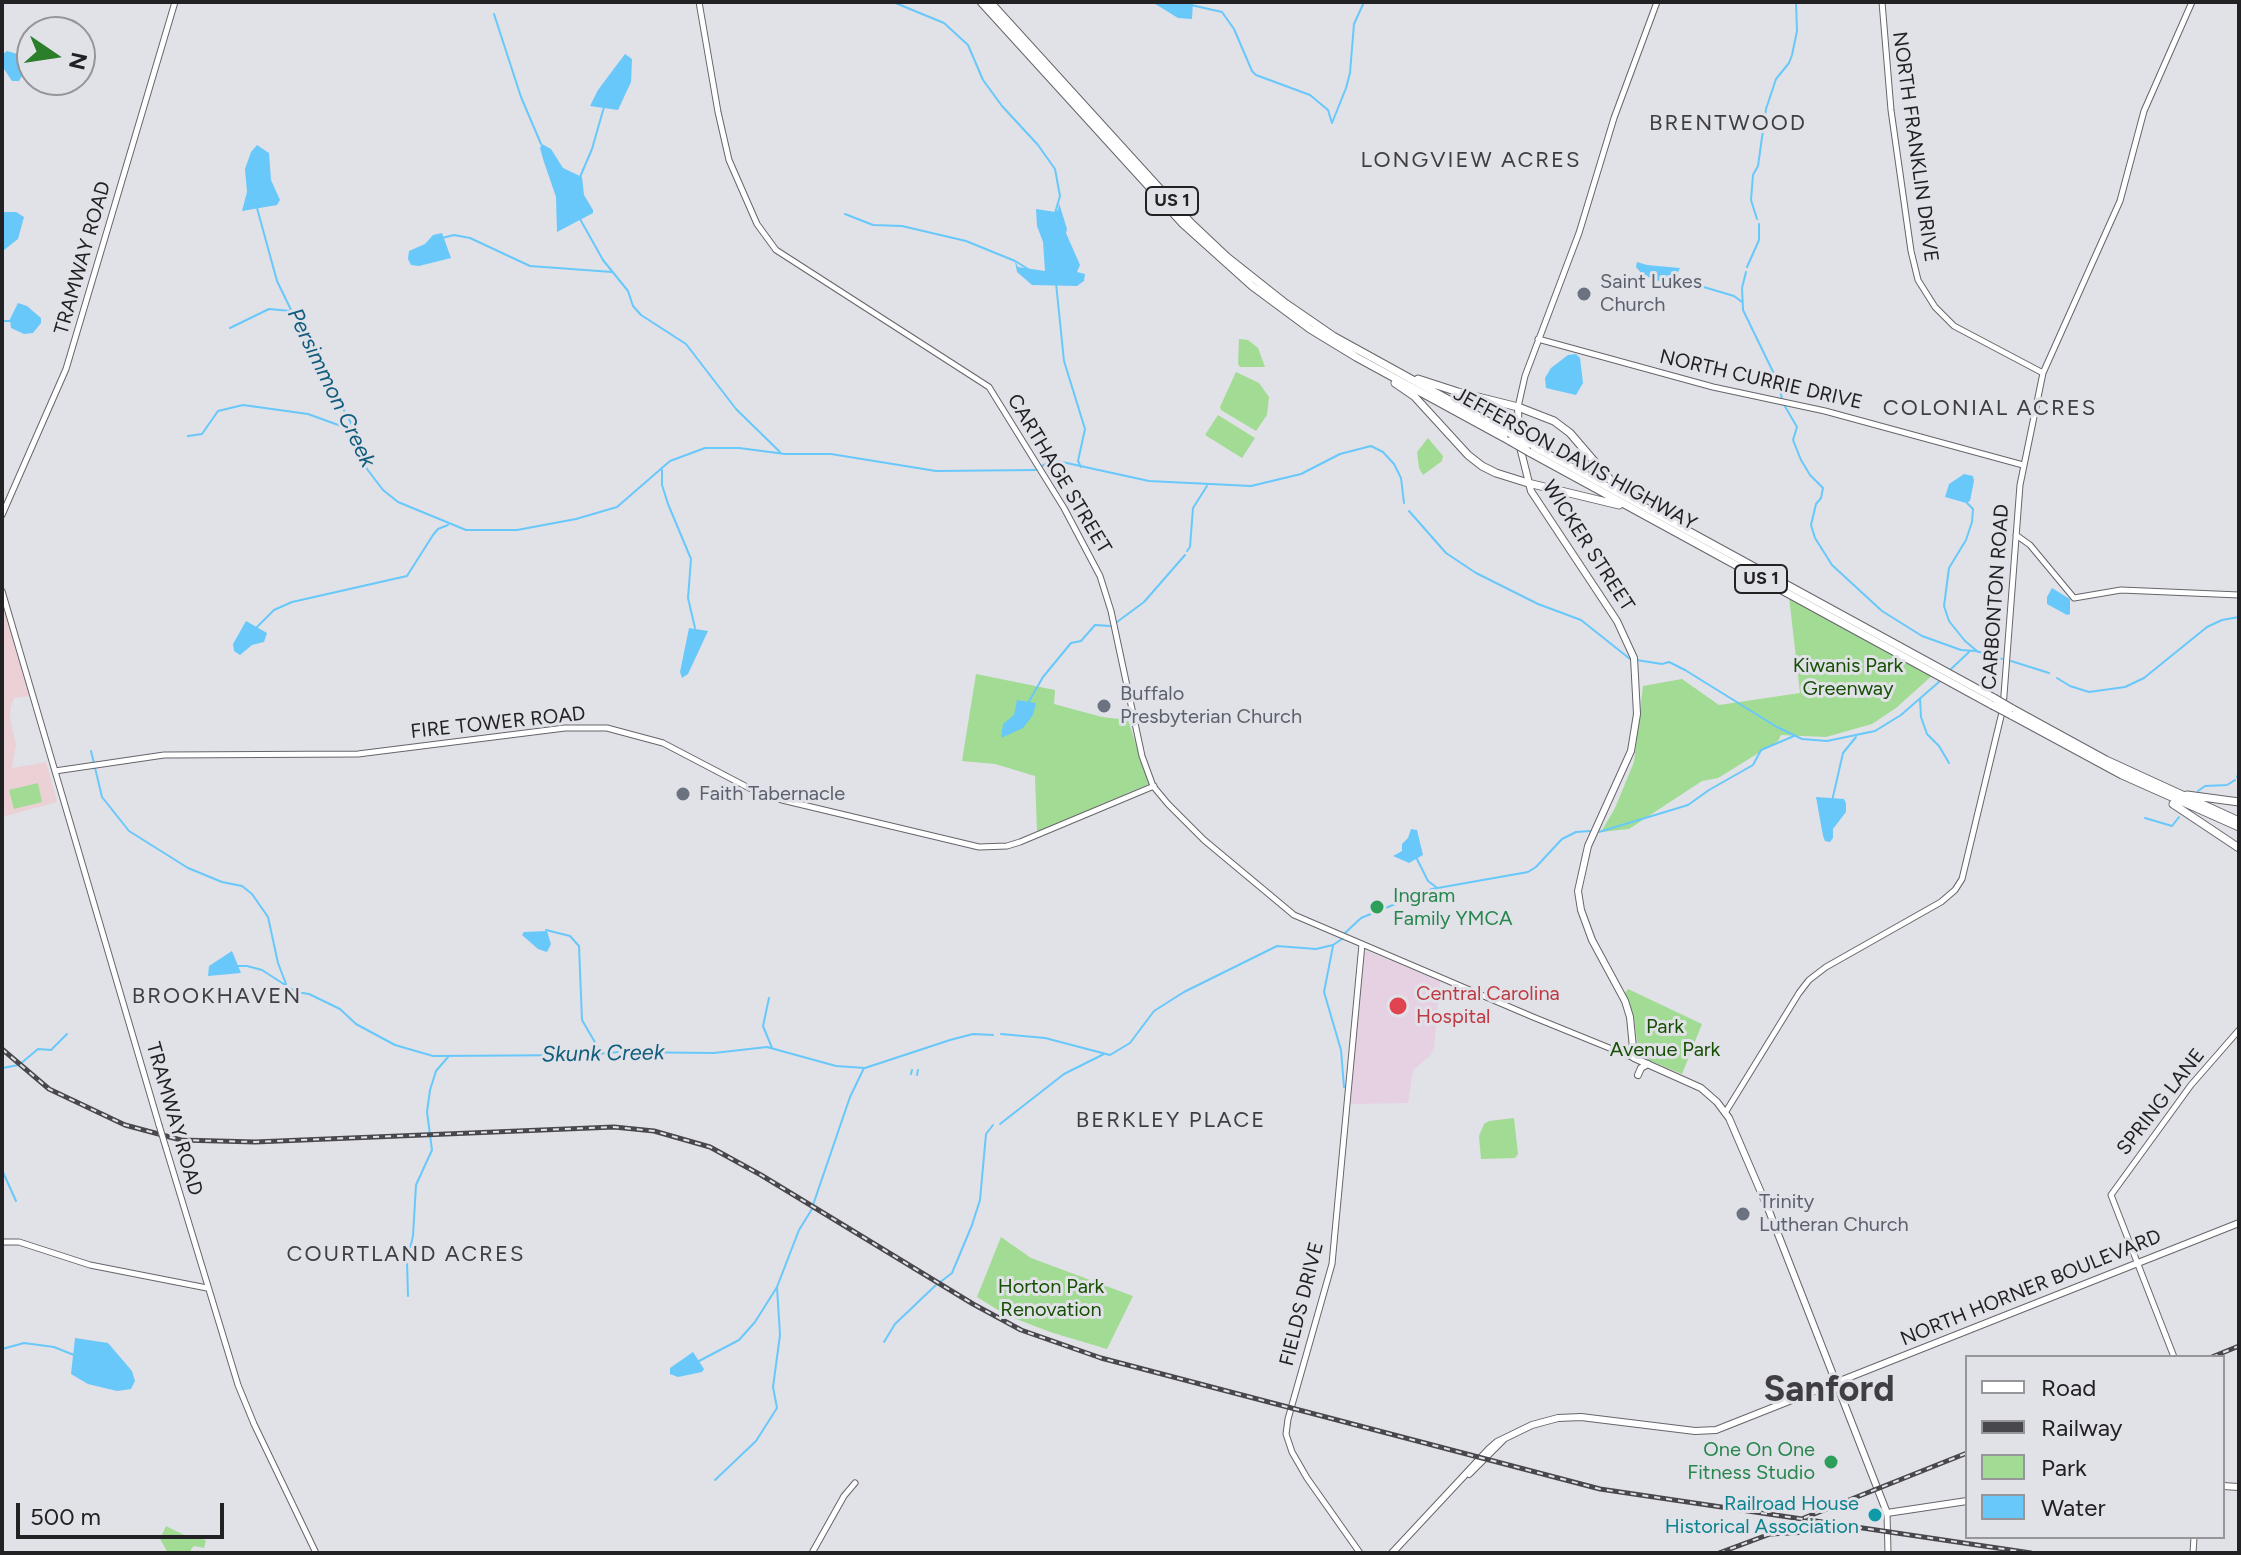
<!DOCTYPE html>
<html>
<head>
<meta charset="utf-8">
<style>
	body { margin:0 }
	#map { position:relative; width:2241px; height:1555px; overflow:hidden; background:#e1e1e8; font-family:Figtree,sans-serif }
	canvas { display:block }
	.frame { position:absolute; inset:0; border:4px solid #222225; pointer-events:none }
	.legend { position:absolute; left:1965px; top:1355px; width:260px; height:184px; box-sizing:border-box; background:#e1e1e8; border:2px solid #95959a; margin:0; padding:10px 14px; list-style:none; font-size:24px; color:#222225 }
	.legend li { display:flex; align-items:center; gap:16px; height:40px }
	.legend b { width:40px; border:2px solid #95959a }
	.north { position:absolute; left:16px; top:16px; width:80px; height:80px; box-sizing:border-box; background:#e1e1e8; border:2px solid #95959a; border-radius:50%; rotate:103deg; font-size:22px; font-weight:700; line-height:32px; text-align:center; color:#222225 }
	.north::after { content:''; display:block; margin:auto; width:28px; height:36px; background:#2b7e2a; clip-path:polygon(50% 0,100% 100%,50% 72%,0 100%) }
	.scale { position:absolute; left:16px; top:1503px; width:208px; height:36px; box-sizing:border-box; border:4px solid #222225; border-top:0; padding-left:10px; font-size:24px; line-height:28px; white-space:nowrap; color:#222225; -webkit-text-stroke:6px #e1e1e8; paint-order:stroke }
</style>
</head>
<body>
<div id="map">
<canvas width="2241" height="1555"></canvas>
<div class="frame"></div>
<ul class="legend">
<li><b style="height:10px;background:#fff"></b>Road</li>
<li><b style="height:10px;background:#48484c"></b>Railway</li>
<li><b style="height:22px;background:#a2db94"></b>Park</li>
<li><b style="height:22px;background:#68c8fa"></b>Water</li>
</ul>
<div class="north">N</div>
<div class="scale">500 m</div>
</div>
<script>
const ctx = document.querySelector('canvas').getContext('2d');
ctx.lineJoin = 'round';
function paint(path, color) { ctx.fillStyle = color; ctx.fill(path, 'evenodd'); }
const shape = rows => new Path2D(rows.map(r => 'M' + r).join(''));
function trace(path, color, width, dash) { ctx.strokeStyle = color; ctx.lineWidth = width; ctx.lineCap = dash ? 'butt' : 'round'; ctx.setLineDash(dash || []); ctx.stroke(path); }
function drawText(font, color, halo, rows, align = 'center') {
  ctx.font = font + ' Figtree,sans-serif'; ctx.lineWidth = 6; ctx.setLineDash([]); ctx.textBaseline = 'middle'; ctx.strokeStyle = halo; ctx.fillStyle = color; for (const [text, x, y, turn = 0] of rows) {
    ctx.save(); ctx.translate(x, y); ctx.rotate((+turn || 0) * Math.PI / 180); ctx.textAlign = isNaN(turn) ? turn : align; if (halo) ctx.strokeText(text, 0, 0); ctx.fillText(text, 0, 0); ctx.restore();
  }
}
const education = shape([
	[2,602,30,696,14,698,11,707,10,718,16,745,12,768,46,762,57,802,2,817]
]);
const medical = shape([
	[1367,951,1440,981,1434,1048,1430,1056,1413,1070,1408,1103,1350,1104,1363,954]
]);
const green = shape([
	[1239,339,1248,340,1258,348,1265,367,1240,367,1238,364],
	[1236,372,1259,383,1269,397,1267,415,1256,431,1221,410,1220,407],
	[1218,415,1255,438,1242,458,1205,435],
	[1428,438,1443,456,1442,461,1423,475,1419,468,1417,452],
	[1788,588,1936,672,1896,708,1872,724,1826,737,1781,735,1778,741,1718,778,1702,781,1629,829,1601,832,1615,808,1634,762,1643,686,1682,679,1719,705,1800,693],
	[976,674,1055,690,1054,704,1102,717,1128,720,1149,784,1037,832,1035,776,995,764,962,761],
	[38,783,42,802,14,809,9,790],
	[1628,989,1702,1024,1682,1074,1639,1056,1634,1017,1625,993],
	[1514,1118,1518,1154,1515,1158,1481,1159,1479,1136,1484,1124,1489,1121],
	[1001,1237,1031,1258,1133,1296,1107,1349,1050,1332,1006,1315,977,1297],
	[166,1526,186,1536,206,1540,204,1548,194,1546,191,1549,191,1553,168,1553,160,1539]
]);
const water = shape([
	[1152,2,1193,2,1192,19,1178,18],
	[7,51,21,55,29,64,19,81,12,81,2,66,2,55],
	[625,54,632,59,631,82,618,110,590,106,598,90],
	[542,144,551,149,563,168,582,177,584,195,593,210,593,213,557,232,556,197,544,162,540,148],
	[257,145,269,153,271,180,280,200,277,205,242,211,247,192,245,169,251,152],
	[1059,203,1067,229,1066,233,1080,265,1077,272,1085,274,1084,281,1077,286,1032,285,1017,272,1015,261,1018,267,1045,271,1043,242,1037,226,1036,209,1055,212,1058,210],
	[2,212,16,212,24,217,18,239,4,250,2,250],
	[442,233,451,258,419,266,411,265,408,259,409,251,425,244,433,235],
	[1637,262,1647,265,1680,268,1672,286,1643,275,1636,267],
	[18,303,27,306,41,318,41,323,33,333,24,334,11,328,10,319],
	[1576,354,1580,358,1583,383,1576,395,1546,388,1545,378,1551,368,1568,355],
	[1964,474,1973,476,1974,481,1970,501,1966,503,1945,497,1949,484],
	[2052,588,2070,599,2070,614,2067,615,2047,604,2047,597],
	[246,621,267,633,264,642,252,645,240,655,234,651,233,644],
	[689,628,708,631,688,674,682,678,680,672],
	[1017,700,1036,703,1033,715,1023,728,1001,738,1003,724,1014,715],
	[1816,797,1844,799,1846,803,1846,812,1833,829,1833,838,1830,842,1825,841,1823,836],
	[1411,829,1417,830,1423,855,1409,863,1393,856,1402,851,1402,844,1408,838],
	[547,931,551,944,547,952,538,949,522,935,524,932],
	[232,951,241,973,208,976,209,966],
	[75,1338,108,1343,132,1371,135,1381,131,1389,117,1391,88,1384,71,1374],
	[693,1352,704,1369,702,1372,678,1377,670,1374,670,1368]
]);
const stream = shape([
	[893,2,944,23,968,45,983,80,1002,106,1038,145,1055,169,1060,196,1055,213],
	[1191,5,1222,12,1234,29,1252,71,1256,75,1310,95,1328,110,1332,123],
	[494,14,521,97,541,144],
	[1332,123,1346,88,1350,73,1354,24,1364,2],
	[580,177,592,149,604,107],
	[257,208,277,281,312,353,350,421,367,469,383,490,398,502,466,530,517,530,576,519,617,507,670,461,705,448,739,448,785,454,831,454,936,471,1036,470],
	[845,214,873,225,902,226,966,241,1015,261,1028,269],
	[580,219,603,260,628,291,633,306,641,315,686,344,736,409,780,452],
	[1757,219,1751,200,1753,175,1758,166,1766,109,1776,79,1789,63,1792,55,1797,31,1796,2],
	[442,238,454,235,470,238,530,266,612,272],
	[1747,267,1759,240,1759,224],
	[1746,272,1742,288,1743,310,1778,382,1783,403,1797,427,1793,440,1801,460,1810,475,1823,488,1821,498,1816,504,1811,525,1815,538,1832,565,1882,611,1922,636,1961,650,1976,651,2002,659],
	[1056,283,1064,361,1085,429,1078,461,1081,467],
	[1672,285,1676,286,1680,280,1734,296,1742,302],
	[2,321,13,321],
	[230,328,269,309,291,311],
	[188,436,202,434,218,411,243,405,308,414,352,430],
	[1042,466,1053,460,1149,481,1251,486,1301,474,1340,454,1371,446,1383,452,1394,464,1401,478,1404,503],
	[662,470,662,485,668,504,691,559,688,598,695,628],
	[1967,503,1973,509,1972,522,1966,540,1949,568,1944,606,1949,621,1965,641,1977,651],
	[1409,511,1446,553,1476,573,1538,604,1581,620,1630,659,1662,664,1669,662,1685,670,1777,727,1802,739,1827,741,1875,731,1901,715,1940,681],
	[1187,551,1190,547,1193,508,1207,486],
	[1117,622,1144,602,1185,555],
	[257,627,274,610,292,602,407,576,433,535,438,529,448,525],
	[2011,661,2049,673],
	[1950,670,1969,652],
	[2057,678,2070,686,2089,692,2125,687,2144,678,2207,627,2222,620,2239,617],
	[1920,699,1921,717,1927,734,1939,746,1949,763],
	[1028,703,1043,677,1071,643,1081,641,1095,625,1110,626],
	[91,751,102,797,129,831,188,868,222,882,242,886,252,894,268,917,278,963,286,984],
	[2237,777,2239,773],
	[2198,791,2205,786,2227,785,2235,780],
	[1832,801,1843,753,1856,737],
	[2145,818,2172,826,2179,817],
	[1599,832,1688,805,1709,790,1753,765,1761,750,1794,736],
	[1416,857,1428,881,1436,887],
	[546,930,570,936,579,946,582,1020,600,1051],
	[1345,933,1361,918,1432,889,1528,872,1536,867,1562,839,1576,832,1590,831],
	[1333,946,1324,992,1341,1050,1344,1087],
	[236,966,247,966,262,970,296,992,309,994,340,1009,356,1024,395,1045,433,1056,586,1055,619,1052,714,1053,767,1047,836,1066,865,1068,950,1040,973,1034,993,1035],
	[769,998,763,1026,772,1048],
	[1001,1034,1045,1038,1110,1055,1130,1043,1154,1011,1184,992,1277,946,1316,949,1333,945,1342,939],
	[2,1068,19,1065,38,1049,51,1050,67,1034],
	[911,1074,912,1070],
	[917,1075,918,1070],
	[1000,1124,1064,1074,1104,1054],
	[2,1170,16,1201],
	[813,1205,850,1097,864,1068],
	[939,1283,952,1273,972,1225,980,1200,986,1134,993,1125],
	[408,1296,407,1261,413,1236,416,1185,432,1150,427,1112,430,1090,436,1071,448,1057],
	[884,1342,895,1324,937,1284],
	[2,1349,24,1343,54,1347,74,1355],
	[699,1361,739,1340,755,1322,777,1287,799,1230,812,1209],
	[715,1480,756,1441,777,1408,773,1387,780,1335,777,1287]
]);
const secondary = shape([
	[699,2,718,112,729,160,757,224,776,250,989,387,1064,508,1100,576,1111,611,1142,756,1153,786,1168,804,1204,840,1294,915,1533,1017,1634,1058],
	[1882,2,1891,110,1911,251,1918,280,1935,307,1954,326,2043,373],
	[1538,339,1713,387,1825,411,2023,465],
	[1518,407,1525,376,1579,233,1614,118,1657,2],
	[2,515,66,369,175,2],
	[2016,535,2030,545,2074,598,2121,590,2239,595],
	[2,591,159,1125],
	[55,771,164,755,358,754,565,728,607,728,663,743,749,788,782,800,979,847,1007,846,1020,842,1154,786],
	[1725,1113,1799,993,1809,980,1826,967,1941,902,1955,890,1962,879,2003,708,2020,485,2043,373,2120,201,2144,111,2192,2],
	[166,1148,238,1385,254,1424,316,1553],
	[2,1242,19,1242,90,1265,207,1288],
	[2174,1357,2111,1195,2191,1085,2239,1030],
	[1887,1513,1888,1553],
	[812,1553,844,1496,855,1483],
	[1360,1553,1307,1478,1292,1452,1286,1434,1288,1419,1332,1264,1362,944],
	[2193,1553,2194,1537]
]);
const primary = shape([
	[1518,407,1519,443,1531,491,1617,621,1634,658,1637,714,1631,751,1588,846,1578,891,1581,910,1592,940,1625,1001,1630,1017,1634,1058,1701,1088,1717,1102,1729,1118,1769,1211,1887,1513,1967,1501],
	[1638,1075,1641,1068,1648,1064],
	[1469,1474,1503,1440],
	[2223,1486,2239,1487],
	[1392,1553,1489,1449,1497,1442,1532,1425,1558,1418,1581,1417,1695,1431,1716,1430,2239,1223]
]);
const highway = shape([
	[981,2,1183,224,1252,286,1310,329,1356,357,1510,441],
	[990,2,1191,223,1227,257,1285,303,1333,336,1509,433],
	[1418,379,1458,392,1518,407,1554,421,1570,433,1612,482,1632,496],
	[1395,383,1414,396,1468,455,1482,466,1496,473,1528,483,1619,505],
	[1529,444,1994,698],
	[1529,452,1992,705],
	[2011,708,2106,760,2239,821],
	[2011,715,2122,775,2239,827],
	[2187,795,2239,802],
	[2173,804,2239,848]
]);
const rail = shape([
	[2,1049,49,1089,125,1125,181,1140,255,1142,614,1127,654,1131,710,1147,761,1175,973,1304,1021,1330,1101,1358,1600,1489,2031,1553],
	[2212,1357,2239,1346],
	[1804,1518,1967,1453],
	[1719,1553,1770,1534,1828,1531]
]);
const secondaryBridge = shape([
	[159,1125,166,1148]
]);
const highwayBridge = shape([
	[1509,433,1529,444],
	[1510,441,1529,452],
	[1994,698,2011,708],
	[1992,705,2011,715]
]);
const markers = [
	[1584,294,8,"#6b7280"],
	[1104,706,8,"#6b7280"],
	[683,794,8,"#6b7280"],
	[1377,907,8,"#2e9e5b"],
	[1398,1006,10,"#e0444e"],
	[1743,1214,8,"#6b7280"],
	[1831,1462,8,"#2e9e5b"],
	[1875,1515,8,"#0f9aa8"]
];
const shields = [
	[1172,201,52],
	[1761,579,52]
];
const shieldNames = [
	["US 1",1172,201],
	["US 1",1761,579]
];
const streetNames = [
	["NORTH FRANKLIN DRIVE",1915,147,82],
	["TRAMWAY ROAD",83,258,-74],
	["NORTH CURRIE DRIVE",1761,380,13],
	["JEFFERSON DAVIS HIGHWAY",1575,459,29],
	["CARTHAGE STREET",1059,474,59],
	["WICKER STREET",1588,546,57],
	["CARBONTON ROAD",1996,597,-86],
	["FIRE TOWER ROAD",498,723,-6],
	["SPRING LANE",2161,1102,-52],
	["TRAMWAY ROAD",174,1119,74],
	["NORTH HORNER BOULEVARD",2031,1288,-22],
	["FIELDS DRIVE",1302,1304,-76]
];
const worshipNames = [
	["Saint Lukes",1600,282],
	["Church",1600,305],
	["Buffalo",1120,694],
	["Presbyterian Church",1120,717],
	["Faith Tabernacle",699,794],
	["Trinity",1759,1202],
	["Lutheran Church",1759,1225]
];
const parkNames = [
	["Kiwanis Park",1848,666],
	["Greenway",1848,689],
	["Park",1665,1027],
	["Avenue Park",1665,1050],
	["Horton Park",1051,1287],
	["Renovation",1051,1310]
];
const leisureNames = [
	["Ingram",1393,896],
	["Family YMCA",1393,919],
	["One On One",1815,1450,"right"],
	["Fitness Studio",1815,1473,"right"]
];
const healthNames = [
	["Central Carolina",1416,994],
	["Hospital",1416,1017]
];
const cultureNames = [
	["Railroad House",1859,1504],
	["Historical Association",1859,1527]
];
const neighbourhoodNames = [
	["BRENTWOOD",1728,124],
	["LONGVIEW ACRES",1471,161],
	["COLONIAL ACRES",1990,409],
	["BROOKHAVEN",217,997],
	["BERKLEY PLACE",1171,1121],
	["COURTLAND ACRES",406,1255]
];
const waterNames = [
	["Persimmon Creek",331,388,64],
	["Skunk Creek",603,1054,-1]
];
const townNames = [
	["Sanford",1829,1390]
];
paint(education, '#ebd1d5');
paint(medical, '#e5d1e1');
paint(green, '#a2db94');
paint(water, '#68c8fa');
trace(stream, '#68c8fa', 2);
trace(secondary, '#65656b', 7);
trace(primary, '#65656b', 8);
trace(highway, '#65656b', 9);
trace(secondary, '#fff', 5);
trace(primary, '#fff', 6);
trace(highway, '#fff', 7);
trace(rail, '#48484c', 5);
trace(rail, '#e1e1e8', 2, [6]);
trace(secondaryBridge, '#65656b', 7, []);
trace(highwayBridge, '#65656b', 9, []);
trace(secondaryBridge, '#fff', 5);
trace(highwayBridge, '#fff', 7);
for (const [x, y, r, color] of markers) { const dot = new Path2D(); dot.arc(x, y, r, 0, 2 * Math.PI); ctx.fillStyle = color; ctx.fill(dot); trace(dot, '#e1e1e8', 3); }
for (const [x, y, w] of shields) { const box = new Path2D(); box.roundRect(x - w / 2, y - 14, w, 28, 6); ctx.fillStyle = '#e1e1e8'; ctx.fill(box); trace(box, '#222225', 2); }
drawText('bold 18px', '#222225', null, shieldNames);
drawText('20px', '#222225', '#e1e1e8', streetNames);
drawText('20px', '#5b616d', '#e1e1e8', worshipNames, 'left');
drawText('20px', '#174f04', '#e1e1e8', parkNames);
drawText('20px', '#27864d', '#e1e1e8', leisureNames, 'left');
drawText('20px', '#be3a42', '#e1e1e8', healthNames, 'left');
drawText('20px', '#0d838f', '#e1e1e8', cultureNames, 'right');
ctx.letterSpacing = '2px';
drawText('22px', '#3e3e43', '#e1e1e8', neighbourhoodNames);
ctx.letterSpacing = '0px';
drawText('italic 22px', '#115d7e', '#e1e1e8', waterNames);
drawText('bold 36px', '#3e3e43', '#e1e1e8', townNames);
</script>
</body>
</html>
